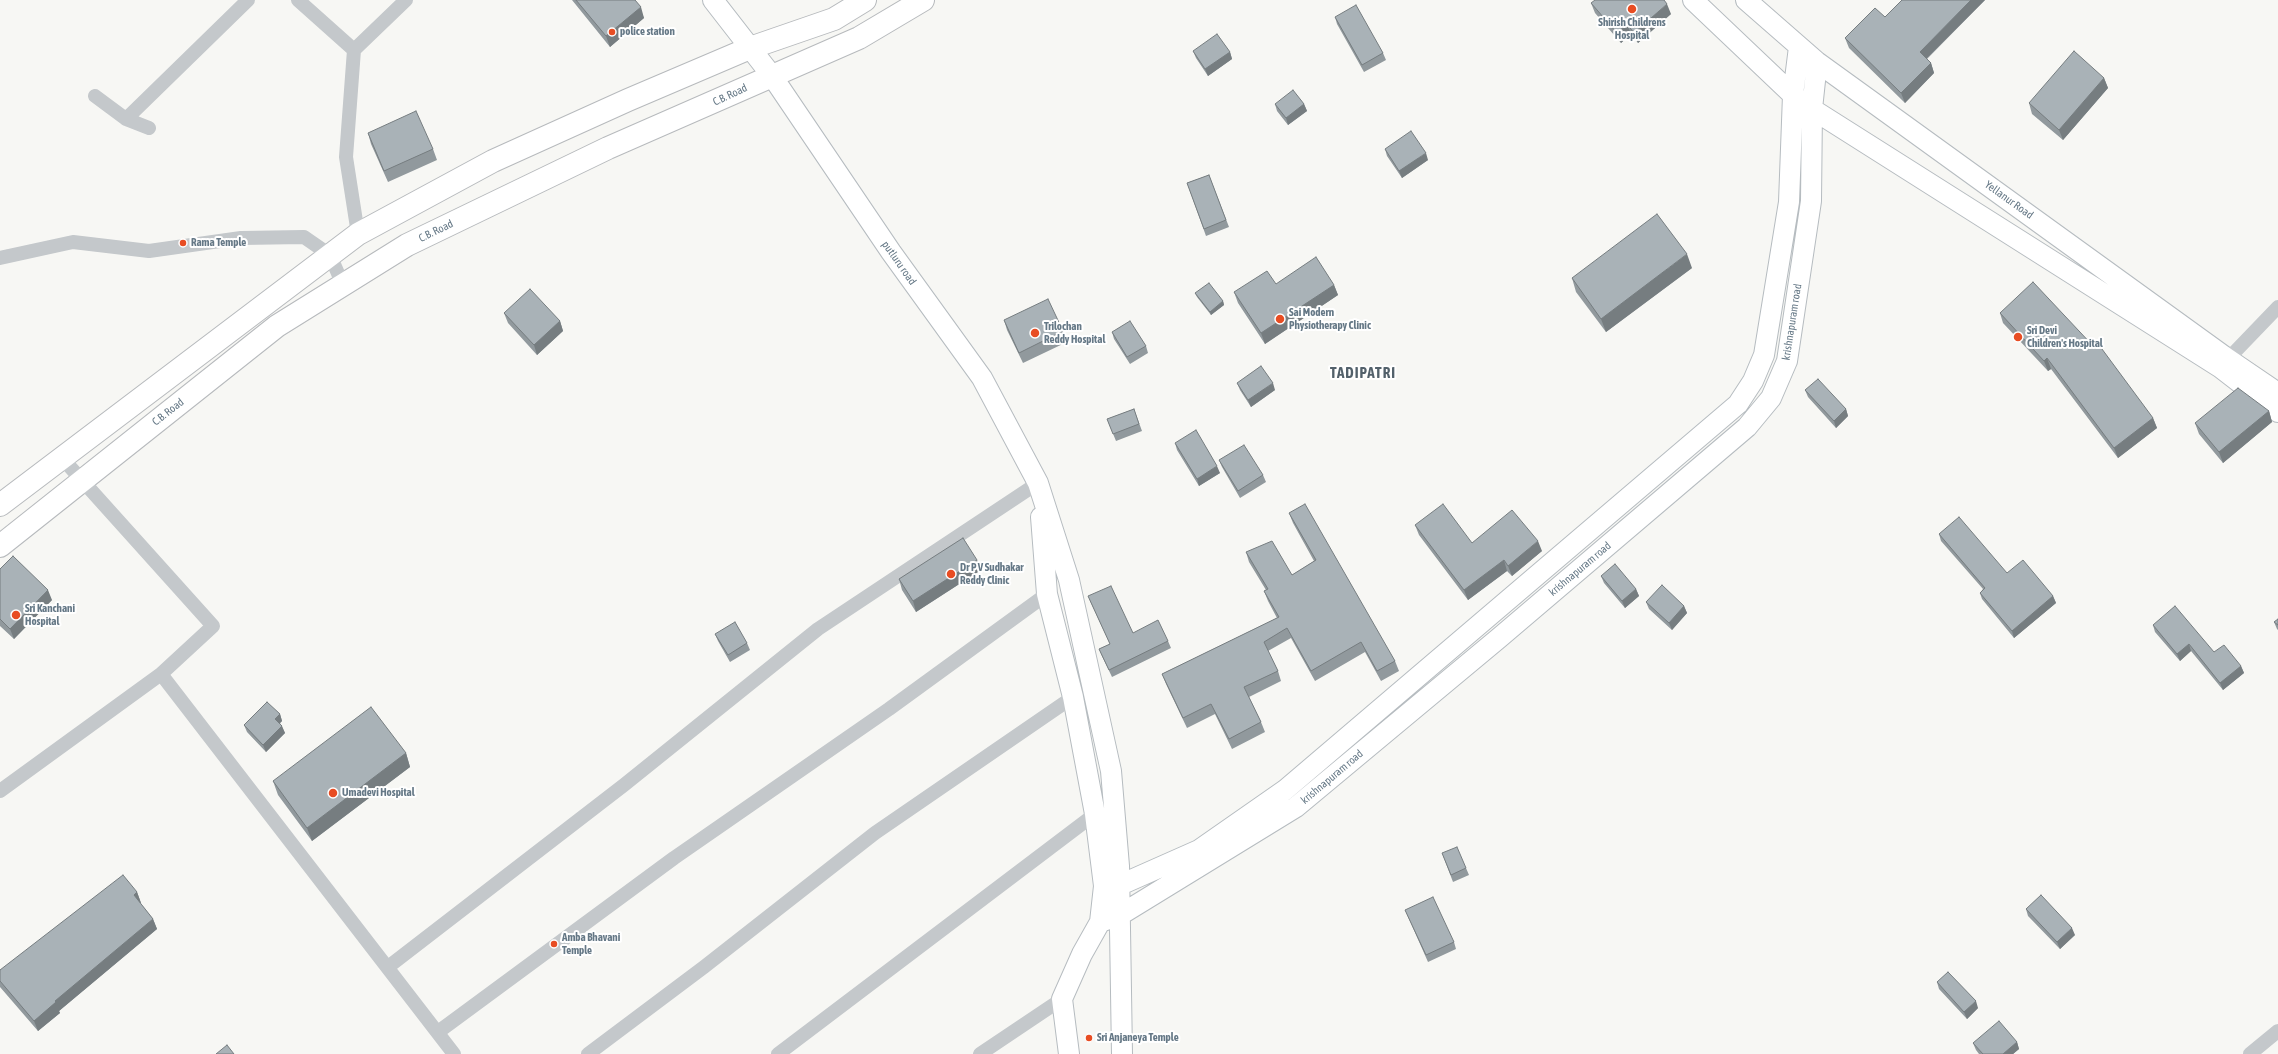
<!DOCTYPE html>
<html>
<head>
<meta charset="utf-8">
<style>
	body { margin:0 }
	canvas { display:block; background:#f7f7f4 }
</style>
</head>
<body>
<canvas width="2278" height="1054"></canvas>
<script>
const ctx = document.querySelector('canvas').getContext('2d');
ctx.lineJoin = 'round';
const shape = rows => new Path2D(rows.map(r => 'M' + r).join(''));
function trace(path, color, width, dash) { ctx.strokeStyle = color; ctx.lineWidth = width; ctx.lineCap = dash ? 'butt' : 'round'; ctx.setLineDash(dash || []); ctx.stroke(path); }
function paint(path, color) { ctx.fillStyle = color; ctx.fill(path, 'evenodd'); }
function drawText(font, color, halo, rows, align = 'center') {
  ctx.font = font + ' "Asap Condensed",sans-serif'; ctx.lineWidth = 4; ctx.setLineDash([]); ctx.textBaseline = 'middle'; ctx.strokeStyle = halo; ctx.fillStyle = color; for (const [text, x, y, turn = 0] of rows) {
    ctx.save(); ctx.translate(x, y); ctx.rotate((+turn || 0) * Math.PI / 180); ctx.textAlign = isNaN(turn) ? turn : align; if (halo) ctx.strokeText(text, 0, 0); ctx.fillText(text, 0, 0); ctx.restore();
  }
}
const street = shape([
	[298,0,354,50],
	[95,96,126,119,149,128],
	[126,119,248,0],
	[358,234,346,157,354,50,406,0],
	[0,258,73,242,149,251,241,238,304,237,330,255,343,285],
	[2228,359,2278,307],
	[62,458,213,626,161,674,454,1054],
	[0,791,161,674],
	[388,967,624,785,818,629,1038,483],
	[438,1032,674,858,889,709,1047,594],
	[588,1054,704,967,875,833,1073,697],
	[778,1054,1095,814],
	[980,1054,1062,999],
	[2250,1054,2278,1031]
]);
const secondary = shape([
	[713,0,772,76,891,252,982,378,1038,483,1069,580,1111,771,1119,866,1122,1054],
	[1693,0,1793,95,1812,109,2221,368,2278,412],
	[1746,0,1817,62,2228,359,2278,393],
	[1041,517,1047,594,1073,697,1095,814,1104,886,1100,922,1082,954,1062,999,1069,1054],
	[1104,886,1120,885,1199,850,1285,790,1738,404,1753,381,1764,355,1789,202,1793,95,1799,47],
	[1100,922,1120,915,1296,807,1499,638,1747,427,1771,398,1787,361,1811,201,1812,109,1817,62]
]);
const highway = shape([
	[0,505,358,234,493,161,628,100,750,48,834,19,865,0],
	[0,546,277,326,407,245,608,148,859,38,923,0]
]);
const wall = shape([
	[572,0,635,0,644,18,610,47],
	[1902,0,1985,0,1927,59,1931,63,1934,73,1905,103,1849,48,1845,38,1885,17],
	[1591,3,1671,14,1638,43,1631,34,1621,43,1595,13],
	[1335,17,1383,53,1386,60,1364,72,1337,24],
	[1193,51,1230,52,1232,59,1208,76,1196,58],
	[2104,78,2108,88,2063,140,2032,114,2029,103],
	[1275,104,1304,104,1307,111,1288,125,1277,111],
	[368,133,433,149,437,160,388,182,371,144],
	[1385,149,1428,160,1402,178,1387,156],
	[1209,175,1229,227,1206,236,1187,183],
	[1692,268,1606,332,1576,292,1572,278],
	[1276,284,1334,285,1338,295,1265,344,1238,303,1234,292],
	[1195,293,1223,301,1224,305,1211,315,1197,297],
	[504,313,560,321,563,331,537,355,508,323],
	[2000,313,2153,418,2157,428,2118,458,2051,369,2048,371,2003,323],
	[1004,320,1063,331,1067,342,1023,363,1007,330],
	[1112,332,1146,346,1148,353,1130,364,1114,339],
	[1237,383,1275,390,1251,407,1240,390],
	[1805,390,1846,409,1848,416,1836,428,1808,397],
	[1134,409,1142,431,1116,441,1107,419],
	[2269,411,2272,422,2223,463,2199,434,2195,423],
	[1175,443,1220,473,1199,486,1177,450],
	[1219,460,1263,475,1266,482,1240,498,1222,467],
	[1289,513,1395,661,1399,671,1381,681,1365,652,1315,681,1291,638,1268,651,1278,671,1281,681,1249,697,1261,722,1265,732,1232,749,1215,714,1187,728,1166,684,1162,674,1277,618,1268,601,1264,591,1266,590,1249,562,1246,552,1292,575,1314,561,1293,523],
	[1415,525,1472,543,1542,551,1512,576,1507,571,1468,600,1419,535],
	[1939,534,2007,573,2053,596,2056,603,2014,638,1982,599,1980,593,1983,589,1941,541],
	[977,560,981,570,916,612,902,590,899,579],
	[0,569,52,600,14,639,0,626],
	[1601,576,1636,589,1639,596,1625,608,1604,583],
	[1088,596,1133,633,1168,641,1171,648,1112,677,1102,656,1099,649,1110,644,1091,603],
	[1646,602,1684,606,1687,613,1672,630,1649,609],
	[2278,619,2278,630,2277,629,2274,622],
	[2153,625,2214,652,2241,666,2244,673,2223,690,2191,651,2180,661,2155,632],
	[715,634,747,643,750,650,730,662,718,641],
	[280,714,282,721,280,723,285,733,266,752,247,732,244,725],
	[406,753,410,767,312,841,278,795,273,781],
	[1442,853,1466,868,1469,875,1453,882],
	[137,892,141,903,140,903,153,919,157,929,59,1011,60,1013,38,1031,0,987,0,970],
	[2026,909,2075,935,2060,949,2028,916],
	[1405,910,1454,942,1456,949,1428,962],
	[1937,982,1978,1008,1967,1019,1939,989],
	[2017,1042,2019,1049,2013,1054,1979,1054,1976,1050,1973,1043]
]);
const shadedWall = shape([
	[1971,0,1985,0,1923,62,1920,52],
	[1667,4,1671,14,1638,43,1634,33],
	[641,7,644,18,610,47,606,36],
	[1627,24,1631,34,1621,43,1617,33],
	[1230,52,1232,59,1208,76,1205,69],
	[1931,63,1934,73,1905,103,1901,93],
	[2104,78,2108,88,2063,140,2059,130],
	[1304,104,1307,111,1288,125,1286,118],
	[1426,153,1428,160,1402,178,1399,171],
	[1687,254,1692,268,1606,332,1601,319],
	[1334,285,1338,295,1265,344,1261,333],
	[1223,301,1224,305,1211,315,1210,312],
	[560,321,563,331,537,355,534,345],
	[2047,358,2051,369,2048,371,2044,361],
	[1273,383,1275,390,1251,407,1248,400],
	[1846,409,1848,416,1836,428,1834,421],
	[2269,411,2272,422,2223,463,2219,452],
	[2153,418,2157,428,2118,458,2114,448],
	[1217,466,1220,473,1199,486,1197,479],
	[1538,541,1542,551,1512,576,1508,566],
	[977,560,981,570,916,612,913,601],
	[1504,560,1507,571,1468,600,1464,590],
	[1636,589,1639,596,1625,608,1622,601],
	[48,590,52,600,14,639,10,629],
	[2053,596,2056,603,2014,638,2012,631],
	[1684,606,1687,613,1672,630,1669,623],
	[2189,644,2191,651,2180,661,2177,654],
	[2241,666,2244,673,2223,690,2220,683],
	[280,714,282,721,278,725,275,719],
	[282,726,285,733,266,752,263,745],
	[406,753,410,767,312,841,307,828],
	[137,892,141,903,137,905,134,895],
	[153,919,157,929,59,1011,60,1013,38,1031,34,1021,55,1001],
	[2072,928,2075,935,2060,949,2057,942],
	[1976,1001,1978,1008,1967,1019,1964,1012],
	[2017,1042,2019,1049,2013,1054,2003,1054]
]);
const building = shape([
	[576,0,635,0,641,7,606,36,576,0],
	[1595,0,1664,0,1667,4,1634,33,1627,24,1617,33,1591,3,1595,0],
	[1902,0,1971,0,1920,52,1931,63,1901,93,1845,38,1875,8,1885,17,1902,0],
	[1356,5,1383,53,1362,65,1335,17,1356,5],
	[1217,34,1230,52,1205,69,1193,51,1217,34],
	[2074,51,2104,78,2059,130,2029,103,2074,51],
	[1293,90,1304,104,1286,118,1275,104,1293,90],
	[416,111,433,149,384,171,368,133,416,111],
	[1411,131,1426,153,1399,171,1385,149,1411,131],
	[1209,175,1226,220,1204,229,1187,183,1209,175],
	[1657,214,1687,254,1601,319,1572,278,1657,214],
	[1316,257,1334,285,1261,333,1234,292,1267,271,1276,284,1316,257],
	[2033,282,2095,348,2099,345,2153,418,2114,448,2047,358,2044,361,2000,313,2033,282],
	[1209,283,1223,301,1210,312,1195,293,1209,283],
	[530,289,560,321,534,345,504,313,530,289],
	[1048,299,1063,331,1019,353,1004,320,1048,299],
	[1130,321,1146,346,1127,357,1112,332,1130,321],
	[1261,366,1273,383,1248,400,1237,383,1261,366],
	[1818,379,1846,409,1834,421,1805,390,1818,379],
	[2238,388,2269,411,2219,452,2195,423,2238,388],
	[1134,409,1139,424,1113,434,1107,419,1134,409],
	[1196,430,1217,466,1197,479,1175,443,1196,430],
	[1244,445,1263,475,1238,491,1219,460,1244,445],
	[1305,504,1395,661,1377,671,1361,642,1311,671,1287,628,1264,642,1278,671,1244,687,1261,722,1229,739,1211,704,1183,718,1162,674,1279,617,1264,591,1268,589,1246,552,1272,541,1292,575,1316,560,1289,513,1305,504],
	[1443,504,1472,543,1512,510,1538,541,1508,566,1504,560,1464,590,1415,525,1443,504],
	[1959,517,2007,573,2023,560,2053,596,2012,631,1980,593,1985,588,1939,534,1959,517],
	[963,538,977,560,913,601,899,579,963,538],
	[13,556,48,590,10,629,0,619,0,569,13,556],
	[1615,564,1636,589,1622,601,1601,576,1615,564],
	[1662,585,1684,606,1669,623,1646,602,1662,585],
	[1111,586,1133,633,1158,620,1168,641,1109,670,1099,649,1110,644,1088,596,1111,586],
	[2175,606,2214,652,2224,645,2241,666,2220,683,2189,644,2177,654,2153,625,2175,606],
	[2278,619,2278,625,2274,622,2278,619],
	[735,622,747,643,728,655,715,634,735,622],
	[267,702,280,714,275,719,282,726,263,745,244,725,267,702],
	[371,707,406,753,307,828,273,781,371,707],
	[1457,847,1466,868,1451,875,1442,853,1457,847],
	[123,875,137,892,134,895,153,919,55,1001,56,1002,34,1021,0,981,0,970,123,875],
	[2041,895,2072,928,2057,942,2026,909,2041,895],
	[1433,897,1454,942,1426,955,1405,910,1433,897],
	[1948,972,1976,1001,1964,1012,1937,982,1948,972],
	[1999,1021,2017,1042,2003,1054,1983,1054,1973,1043,1999,1021],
	[227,1045,234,1054,216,1054,227,1045]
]);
const markers = [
	[1632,9,5,"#e84d23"],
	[612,32,4,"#e84d23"],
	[183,243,4,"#e84d23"],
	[1280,319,5,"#e84d23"],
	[1035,333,5,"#e84d23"],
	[2018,337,5,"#e84d23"],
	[951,574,5,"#e84d23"],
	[16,615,5,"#e84d23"],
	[333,793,5,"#e84d23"],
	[554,944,4,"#e84d23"],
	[1089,1038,4,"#e84d23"]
];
const poiNames = [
	["Shirish Childrens",1632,23,"center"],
	["Hospital",1632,36,"center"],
	["police station",620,32],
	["Rama Temple",191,243],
	["Sai Modern",1289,313],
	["Physiotherapy Clinic",1289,326],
	["Trilochan",1044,327],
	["Reddy Hospital",1044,340],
	["Sri Devi",2027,331],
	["Children's Hospital",2027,344],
	["Dr P V Sudhakar",960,568],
	["Reddy Clinic",960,581],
	["Sri Kanchani",25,609],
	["Hospital",25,622],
	["Umadevi Hospital",342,793],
	["Amba Bhavani",562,938],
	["Temple",562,951],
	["Sri Anjaneya Temple",1097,1038]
];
const streetNames = [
	["C.B. Road",730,95,-25],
	["Yellanur Road",2009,200,36],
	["C.B. Road",436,231,-26],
	["putluru road",899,263,55],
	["krishnapuram road",1792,322,-81],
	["C.B. Road",168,412,-38],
	["krishnapuram road",1580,569,-40],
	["krishnapuram road",1332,777,-40]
];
const districtNames = [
	["TADIPATRI",1363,373]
];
trace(secondary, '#b6bcc0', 22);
trace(highway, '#b7babd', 24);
trace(street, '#c4c8cb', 14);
trace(secondary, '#fff', 20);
trace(highway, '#fff', 22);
paint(wall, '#91999d');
paint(shadedWall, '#767d80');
paint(building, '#a9b2b7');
trace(building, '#767d80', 1);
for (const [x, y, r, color] of markers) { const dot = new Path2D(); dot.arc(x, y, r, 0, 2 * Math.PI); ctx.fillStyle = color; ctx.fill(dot); trace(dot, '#fff', 1.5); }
drawText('bold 11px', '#657886', '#fff', poiNames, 'left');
drawText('11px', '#657886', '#fff', streetNames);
ctx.letterSpacing = '1px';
drawText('bold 15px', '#53616b', '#fff', districtNames);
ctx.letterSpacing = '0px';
</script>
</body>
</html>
